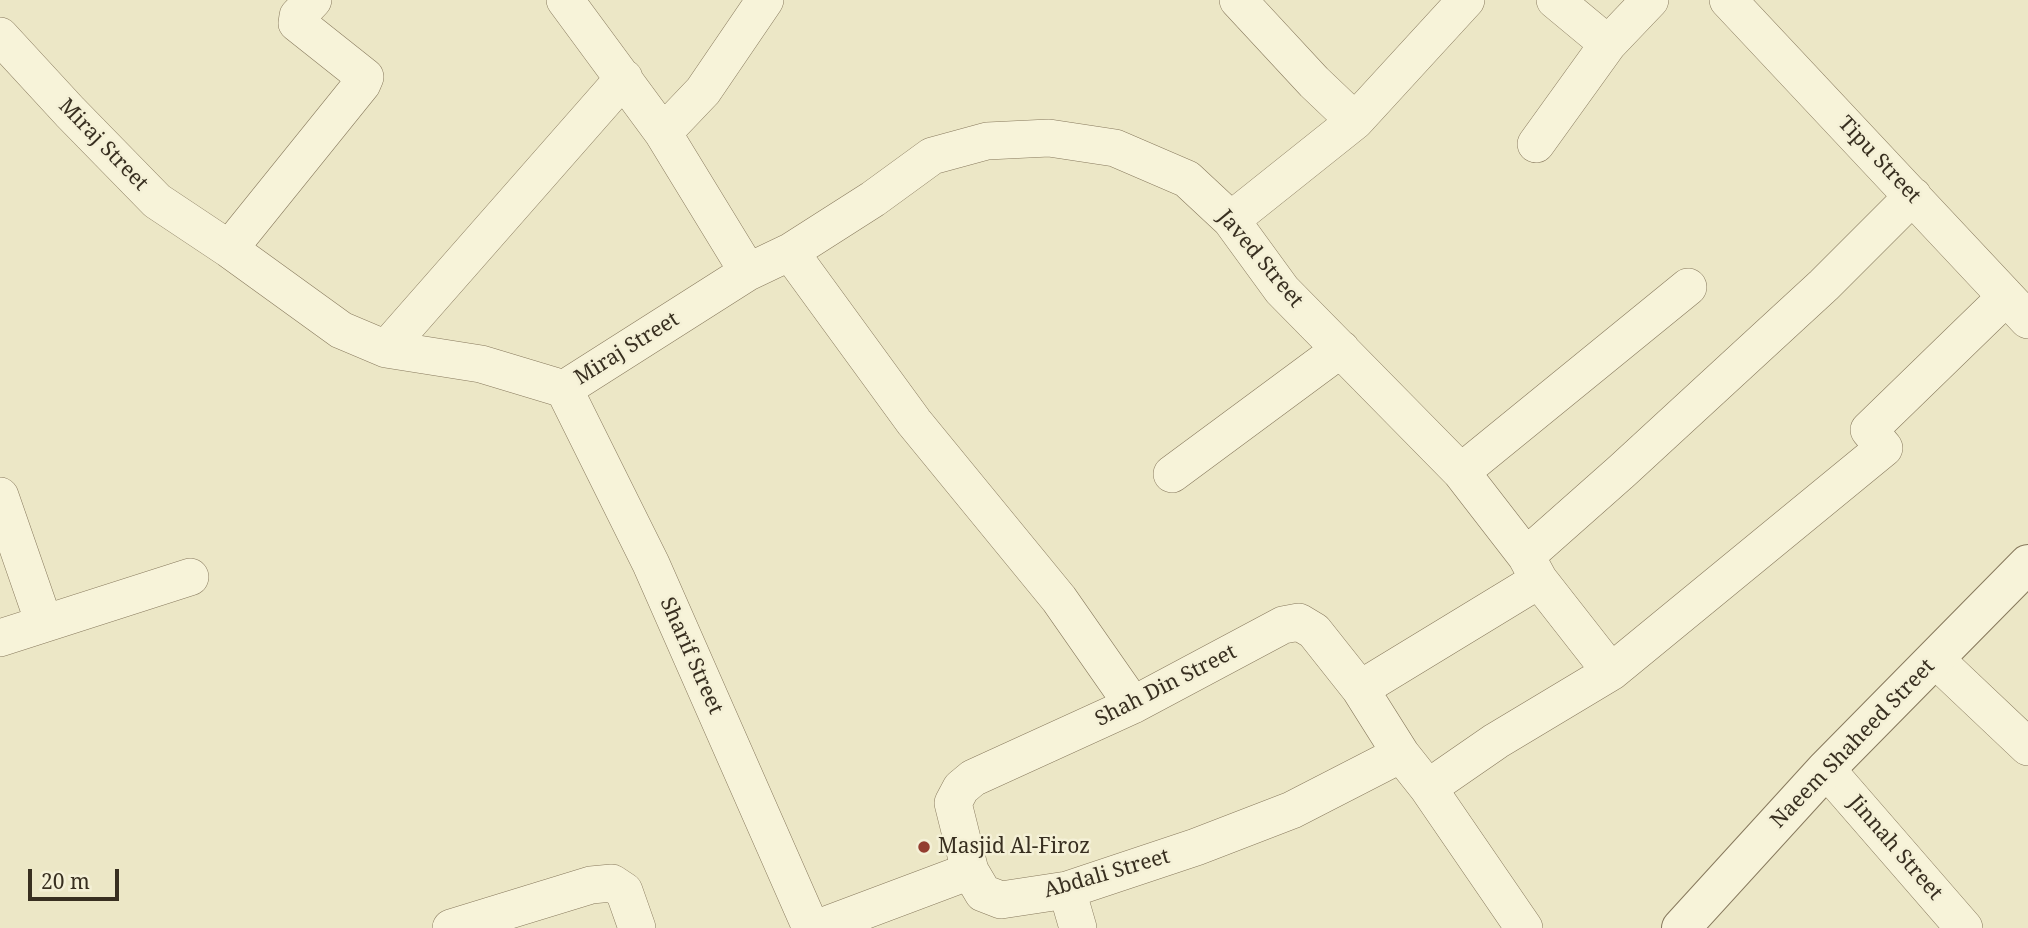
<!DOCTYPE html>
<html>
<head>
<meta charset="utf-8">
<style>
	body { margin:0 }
	#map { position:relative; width:2028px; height:928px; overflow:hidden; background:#ece7c6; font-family:"Noto Serif",serif }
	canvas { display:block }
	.scale { position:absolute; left:28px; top:869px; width:91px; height:32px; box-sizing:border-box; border:4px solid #382f20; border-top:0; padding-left:9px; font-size:21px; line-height:24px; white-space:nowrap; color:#382f20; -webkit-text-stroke:5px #f4f0d6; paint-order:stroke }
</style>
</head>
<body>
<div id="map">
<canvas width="2028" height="928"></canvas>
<div class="scale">20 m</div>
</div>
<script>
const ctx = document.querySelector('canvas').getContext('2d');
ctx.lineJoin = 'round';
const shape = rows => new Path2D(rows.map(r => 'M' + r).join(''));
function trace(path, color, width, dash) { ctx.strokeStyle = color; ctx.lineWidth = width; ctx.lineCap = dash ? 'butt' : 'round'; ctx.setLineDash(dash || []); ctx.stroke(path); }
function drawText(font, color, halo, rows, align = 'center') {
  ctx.font = font + ' "Noto Serif",serif'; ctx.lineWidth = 5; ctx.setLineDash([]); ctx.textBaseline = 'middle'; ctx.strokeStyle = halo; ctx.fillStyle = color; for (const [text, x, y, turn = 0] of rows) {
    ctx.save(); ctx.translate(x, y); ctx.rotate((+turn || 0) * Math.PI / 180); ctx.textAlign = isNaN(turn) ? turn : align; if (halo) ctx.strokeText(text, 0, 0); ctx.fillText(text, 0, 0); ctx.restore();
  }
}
const minor = shape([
	[565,0,663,133,748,272],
	[1238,0,1314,82,1355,121],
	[1555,0,1608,44],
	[1728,0,2028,320],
	[0,36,70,112,157,201,229,249,341,330,386,349,481,364,564,389,748,272,790,252,873,199,932,156,987,141,1049,138,1115,148,1187,179,1231,220,1282,290,1461,472,1526,556,1539,580,1611,672],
	[663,133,703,91,765,0],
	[1536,144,1608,44,1650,0],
	[1231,220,1355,121,1466,0],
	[229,249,362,84,365,77,297,23,298,16,313,0],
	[790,252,914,422,1059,599,1133,705],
	[386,349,624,78],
	[564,389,651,564,811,928],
	[1461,472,1688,287],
	[1172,474,1341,349],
	[0,496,44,623],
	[1526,556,1622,471,1824,285,1913,196],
	[0,638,190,577],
	[1935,659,2028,747],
	[1360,689,1539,580],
	[1826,769,1964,928],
	[1428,788,1496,741,1611,672,1884,448,1869,430,2006,297],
	[970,871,953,803,961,788,973,778,1133,705,1283,625,1299,622,1314,631,1360,689,1401,754,1428,788,1524,928],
	[1067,890,1078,928],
	[451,928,591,885,612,883,624,891,637,928],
	[818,928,970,871,983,893,1001,900,1067,890,1196,847,1292,810,1401,754]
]);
const tertiary = shape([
	[1681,928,1826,769,2028,564]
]);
const markers = [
	[924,847,7,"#933d2f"]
];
const streetNames = [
	["Miraj Street",103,145,46],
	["Tipu Street",1879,160,47],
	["Javed Street",1260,259,50],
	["Miraj Street",627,349,-32],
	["Sharif Street",691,656,66],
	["Shah Din Street",1166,686,-27],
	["Naeem Shaheed Street",1853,744,-46],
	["Jinnah Street",1895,848,49],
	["Abdali Street",1107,874,-16]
];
const poiNames = [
	["Masjid Al-Firoz",938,847]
];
trace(minor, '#87795d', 38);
trace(tertiary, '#87795d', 40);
trace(minor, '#f7f3d9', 37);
trace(tertiary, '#f7f3d9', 38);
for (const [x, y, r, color] of markers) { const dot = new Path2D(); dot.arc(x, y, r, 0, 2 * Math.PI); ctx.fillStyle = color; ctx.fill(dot); trace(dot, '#f4f0d6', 2.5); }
drawText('21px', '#382f20', '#f4f0d6', streetNames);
drawText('21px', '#382f20', '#f4f0d6', poiNames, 'left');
</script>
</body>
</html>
